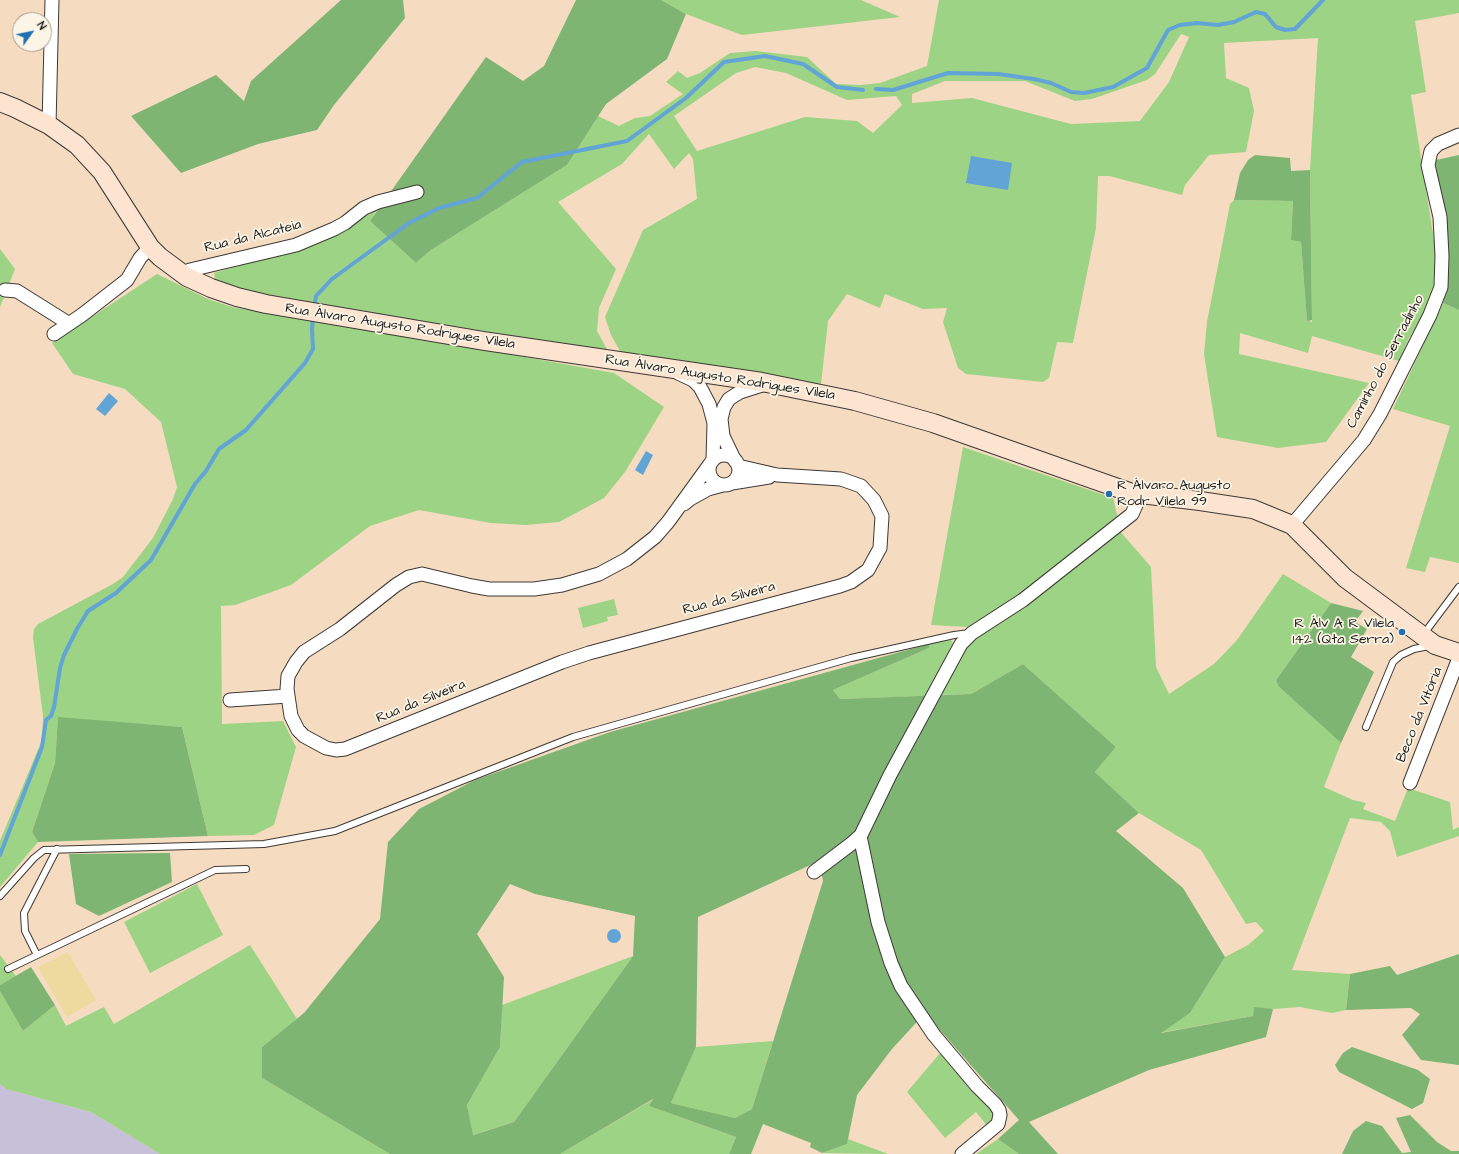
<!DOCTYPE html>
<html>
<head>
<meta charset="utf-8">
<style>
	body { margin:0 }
	#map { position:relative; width:1459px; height:1154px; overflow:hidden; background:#f5dcc0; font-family:"Architects Daughter",sans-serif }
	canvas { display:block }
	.north { position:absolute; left:12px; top:12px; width:40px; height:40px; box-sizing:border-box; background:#fcf5e5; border:1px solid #a29e95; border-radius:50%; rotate:57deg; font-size:11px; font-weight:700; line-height:16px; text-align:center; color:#1c1c1c }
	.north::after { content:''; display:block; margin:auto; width:14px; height:18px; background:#1f6fb2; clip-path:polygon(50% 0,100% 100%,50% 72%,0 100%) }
</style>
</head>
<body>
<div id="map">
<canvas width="1459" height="1154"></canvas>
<div class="north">N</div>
</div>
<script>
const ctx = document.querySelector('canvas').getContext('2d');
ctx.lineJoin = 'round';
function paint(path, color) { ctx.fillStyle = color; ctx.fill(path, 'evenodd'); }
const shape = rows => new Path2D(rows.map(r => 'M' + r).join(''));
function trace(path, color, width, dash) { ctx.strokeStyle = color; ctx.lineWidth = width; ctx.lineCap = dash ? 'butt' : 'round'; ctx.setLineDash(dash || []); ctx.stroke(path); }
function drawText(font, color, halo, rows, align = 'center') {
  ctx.font = font + ' "Architects Daughter",sans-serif'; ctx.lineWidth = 3.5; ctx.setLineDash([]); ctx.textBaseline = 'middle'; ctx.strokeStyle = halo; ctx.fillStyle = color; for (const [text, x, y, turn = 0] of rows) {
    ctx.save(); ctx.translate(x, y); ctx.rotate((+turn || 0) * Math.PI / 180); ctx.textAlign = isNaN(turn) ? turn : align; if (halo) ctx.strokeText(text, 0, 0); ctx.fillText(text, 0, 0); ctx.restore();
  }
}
const industrial = shape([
	[0,1084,6,1089,91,1112,160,1154,0,1154]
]);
const green = shape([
	[661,0,861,0,900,17,742,35,686,14],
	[939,0,1459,0,1459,13,1415,21,1426,92,1411,95,1437,259,1437,287,1432,300,1409,338,1399,361,1312,336,1308,353,1240,333,1239,354,1369,383,1326,442,1278,448,1217,437,1204,354,1207,322,1230,204,1234,200,1293,201,1291,240,1301,242,1307,320,1312,322,1310,170,1318,38,1224,43,1226,78,1249,88,1254,111,1246,152,1209,155,1185,185,1182,195,1109,176,1098,176,1096,228,1073,343,1057,342,1049,378,1043,382,966,374,958,368,943,322,947,308,923,309,885,294,880,308,847,294,828,321,821,384,628,356,620,351,611,335,605,317,643,230,697,199,693,159,689,153,674,169,649,134,622,164,558,202,616,269,599,308,597,331,608,351,308,303,223,287,215,279,214,273,315,244,377,210,370,221,416,263,431,250,567,165,598,116,619,126,635,118,650,116,683,94,666,82,678,71,687,78,700,73,730,53,755,51,807,57,836,84,860,85,880,83,927,66],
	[1181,34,1189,37,1169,82,1140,121,1071,124,972,98,912,103,912,94,945,81,1025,81,1075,101,1092,99,1147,80,1155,74],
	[755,67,786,73,847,100,896,96,902,105,873,133,857,121,805,117,697,151,674,116,736,73],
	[0,249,15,269,0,307],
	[157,274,208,299,232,307,368,329,614,373,664,407,625,472,604,498,559,522,526,525,491,523,419,510,370,526,291,585,235,605,221,606,222,724,283,721,296,747,274,825,254,835,208,836,182,727,58,718,55,763,32,832,38,842,0,887,0,841,42,740,43,716,33,638,34,629,38,624,113,584,123,577,153,538,173,499,177,487,161,422,125,389,73,374,52,343],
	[1443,303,1459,310,1459,563,1430,557,1425,572,1406,568,1450,426,1393,409],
	[963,447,1113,498,1118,519,998,613,968,627,931,625],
	[1119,530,1151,567,1156,667,1169,694,1214,664,1237,640,1283,574,1331,603,1276,680,1278,686,1341,743,1324,787,1353,800,1366,803,1363,809,1395,821,1408,788,1450,802,1453,830,1459,827,1459,836,1397,857,1390,831,1381,822,1350,818,1292,970,1350,974,1346,1010,1332,1013,1300,1007,1273,1009,1254,1008,1253,1016,1159,1033,1190,1013,1225,957,1248,945,1264,931,1256,922,1246,924,1201,850,1139,813,1095,772,1116,747,1023,664,971,694,938,695,963,648,971,641],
	[614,599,618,615,607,617,608,621,583,628,578,608],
	[949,638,953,643,925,696,840,699,833,690,929,648,929,644],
	[197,884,223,935,150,973,124,922],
	[250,945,297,1019,262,1047,262,1078,390,1154,160,1154,91,1112,6,1089,0,1084,0,991,23,1031,55,1005,66,1026,104,1007,114,1024],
	[0,955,16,976,0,985],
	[633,956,514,1122,472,1135,467,1105,500,1047,502,1005],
	[773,1041,752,1109,735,1118,671,1103,696,1047],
	[941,1052,994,1112,992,1124,988,1127,976,1112,945,1138,907,1092],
	[654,1099,649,1106,736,1137,729,1154,560,1154],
	[848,1139,888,1154,822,1153,847,1144],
	[998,1139,1019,1154,976,1154]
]);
const forest = shape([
	[341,0,403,0,405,18,334,105,317,130,258,144,181,173,131,116,216,75,244,101,251,81],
	[576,0,661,0,686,14,667,59,606,104,567,165,431,250,416,263,370,221,486,57,523,81,544,66],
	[1255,155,1290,158,1291,171,1310,170,1312,320,1307,321,1301,242,1291,240,1293,201,1234,200,1240,173,1248,160],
	[1459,155,1459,310,1443,303,1446,285,1434,173,1436,160],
	[1331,603,1363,611,1355,622,1367,629,1351,657,1374,672,1341,743,1278,686,1276,680],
	[929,644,929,648,833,690,840,699,971,694,1023,664,1116,747,1095,772,1139,813,1116,831,1183,888,1225,957,1190,1013,1161,1033,1253,1016,1254,1007,1273,1009,1266,1037,1149,1070,1029,1122,1058,1154,1019,1154,998,1139,1019,1120,925,1013,892,1049,857,1095,847,1144,822,1153,810,1147,811,1143,763,1124,751,1154,729,1154,736,1137,649,1106,653,1099,560,1154,390,1154,262,1078,262,1047,304,1013,380,919,388,842,419,809,475,780,610,732],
	[819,861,823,881,752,1109,735,1118,671,1103,696,1047,698,917],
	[510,884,535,894,635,916,633,956,514,1122,473,1135,467,1105,500,1047,504,977,477,934],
	[58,717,182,727,208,836,38,842,32,832,55,763],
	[170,853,172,882,99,916,76,904,69,854],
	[1459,954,1459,1065,1421,1060,1402,1035,1420,1014,1411,1008,1346,1010,1350,974,1390,966,1397,975],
	[31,967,55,1005,23,1031,0,991,0,985],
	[1352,1047,1418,1070,1430,1079,1423,1103,1412,1109,1339,1072,1335,1065,1343,1053],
	[1410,1115,1437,1142,1451,1151,1459,1151,1459,1154,1342,1154,1353,1131,1366,1121,1382,1126,1402,1153,1411,1152,1396,1118]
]);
const sand = shape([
	[68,952,96,1000,67,1017,38,967]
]);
const water = shape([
	[971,156,1012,163,1008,190,966,183],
	[109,393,118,401,105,416,96,409],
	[646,451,653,455,643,475,635,470],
	'607 936a7 7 0 1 1 14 0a7 7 0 1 1-14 0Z'
]);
const stream = shape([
	[876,89,893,90,948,73,998,74,1034,79,1051,83,1071,92,1084,93,1113,87,1147,68,1168,30,1180,25,1197,23,1218,25,1234,22,1256,12,1265,14,1276,27,1285,30,1295,29,1323,0],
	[314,308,316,296,332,279,409,223,439,208,477,198,522,162,627,141,686,98,724,62,765,56,803,64,837,87,863,90],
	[0,855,42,747,46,720,51,716,54,707,60,668,64,655,77,629,88,611,116,593,151,560,195,484,206,471,219,449,246,430,305,363,313,349,312,329,313,317]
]);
const service = shape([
	[1423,635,1459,587],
	[1366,727,1393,662,1401,655,1414,649,1429,646],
	[0,896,34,858,44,850,264,844,335,831,573,737,851,658,954,635,970,633],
	[37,955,25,931,24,913,57,849],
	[8,969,215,870,246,869]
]);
const minor = shape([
	[49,125,52,0],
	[183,274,190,270,296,245,334,229,345,223,364,208,378,202,417,192],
	[5,290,17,291,68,323],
	[54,334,82,315,127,280,140,258,150,247],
	[678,373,693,380,700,387,709,404,714,423,713,460],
	'709 470a15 15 0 1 1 30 0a15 15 0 1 1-30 0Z',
	[735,461,723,436,721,419,724,407,729,399,740,392,765,384],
	[710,464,668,522,655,537,627,559,599,574,562,585,534,589,489,589,472,586,422,574,409,577,396,585,340,629,304,652,296,662,288,676,287,689,291,716,298,730,304,736,326,748,336,750,345,749,562,662,589,653,840,586,851,582,868,570,880,548,882,516,874,500,861,486,841,479,777,475,738,466],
	[732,483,769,477],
	[684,504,690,499,708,489,723,485],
	[1292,525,1364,440,1380,414,1430,315,1441,287,1442,256,1440,217,1428,165,1431,151,1438,144,1459,135],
	[230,700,288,696],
	[1410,783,1459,658],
	[860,836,878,922,891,963,901,986,934,1035,977,1086,995,1104,999,1110,1000,1115,998,1124,962,1154],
	[814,872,851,844,861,835,890,775,961,644,972,633,1023,600,1132,514,1141,494]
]);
const secondary = shape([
	[0,102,15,108,49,125,77,145,102,172,150,247,160,257,187,277,211,288,237,297,266,304,484,341,762,382,855,401,933,423,1132,493,1200,501,1253,509,1292,525,1345,578,1435,645,1459,653]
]);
const markers = [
	[1109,494,4,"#1f6fb2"],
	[1402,632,4,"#1f6fb2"]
];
const streetNames = [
	["Rua da Alcateia",253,237,-14],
	["Rua Álvaro Augusto Rodrigues Vilela",400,327,9],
	["Caminho do Serradinho",1386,362,-62],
	["Rua Álvaro Augusto Rodrigues Vilela",720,378,9],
	["Rua da Silveira",729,599,-15],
	["Rua da Silveira",421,702,-22],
	["Beco da Vitória",1420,715,-68]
];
const poiNames = [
	["R Álvaro Augusto",1117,486],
	["Rodr Vilela 99",1117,502],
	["R Álv A R Vilela",1394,624,"right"],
	["142 (Qta Serra)",1394,640,"right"]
];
paint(industrial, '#c7c0d9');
paint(green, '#9dd384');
paint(forest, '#7eb572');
paint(sand, '#eeda9e');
paint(water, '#61a4d5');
trace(stream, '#61a4d5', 4);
trace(service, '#3d3935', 8);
trace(minor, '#3d3935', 15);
trace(secondary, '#3d3935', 20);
trace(service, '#fff', 6);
trace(minor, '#fff', 13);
trace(secondary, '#fde4d1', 18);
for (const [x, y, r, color] of markers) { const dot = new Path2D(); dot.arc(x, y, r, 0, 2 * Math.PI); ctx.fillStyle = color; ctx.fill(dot); trace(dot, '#fcf5e5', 1.5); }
drawText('14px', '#1c1c1c', '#fcf5e5', streetNames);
drawText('14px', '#1c1c1c', '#fcf5e5', poiNames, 'left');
</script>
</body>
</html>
